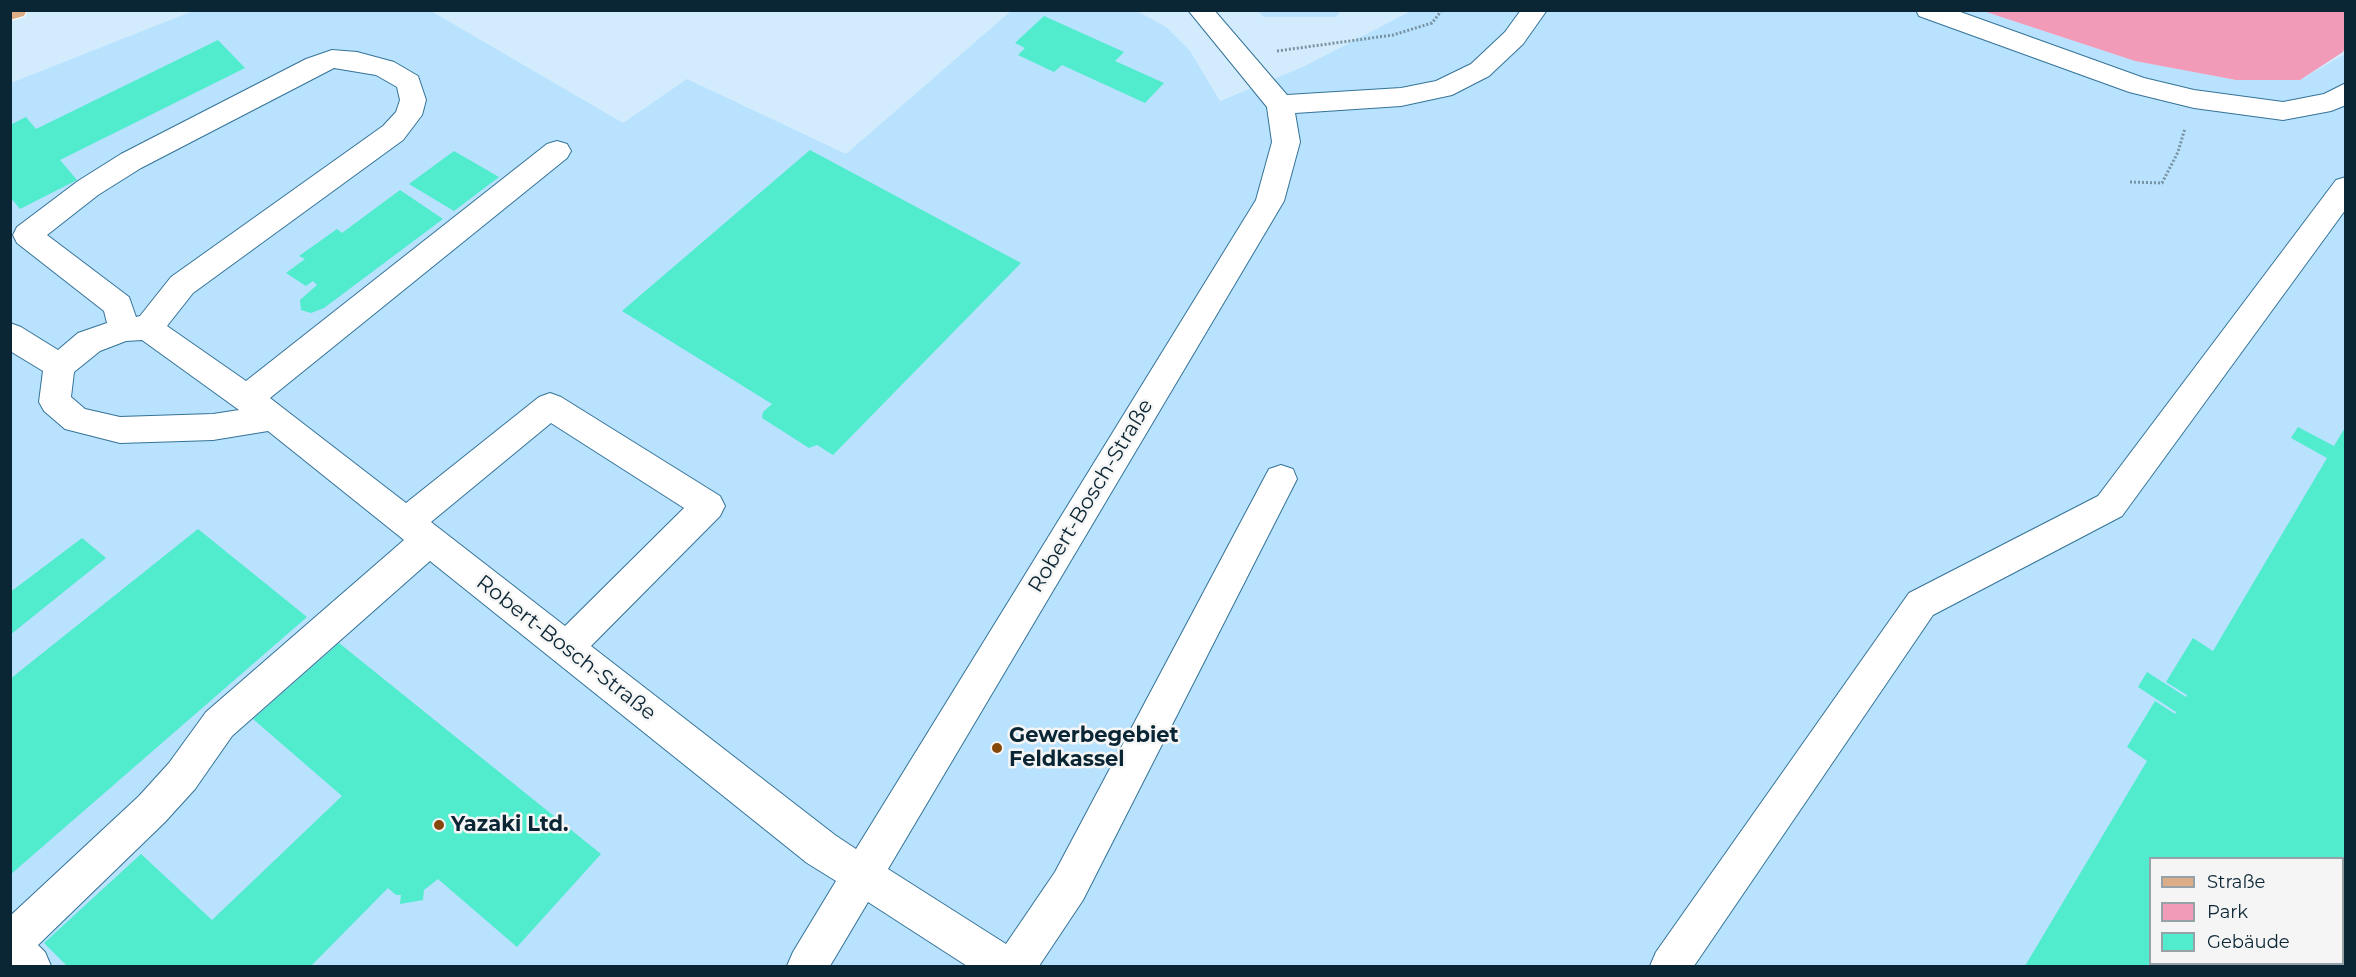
<!DOCTYPE html>
<html>
<head>
<meta charset="utf-8">
<style>
	body { margin:0 }
	#map { position:relative; width:2356px; height:977px; overflow:hidden; background:#d3ecfd; font-family:Montserrat,sans-serif }
	canvas { display:block }
	.frame { position:absolute; inset:0; border:12px solid #0a2534; pointer-events:none }
	.legend { position:absolute; left:2149px; top:857px; width:195px; height:108px; box-sizing:border-box; background:#f5f5f5; border:2px solid #97a2a8; margin:0; padding:8px 10px; list-style:none; font-size:18px; color:#0a2534 }
	.legend li { display:flex; align-items:center; gap:12px; height:30px }
	.legend b { width:30px; border:2px solid #97a2a8 }
</style>
</head>
<body>
<div id="map">
<canvas width="2356" height="977"></canvas>
<div class="frame"></div>
<ul class="legend">
<li><b style="height:8px;background:#dcad86"></b>Straße</li>
<li><b style="height:16px;background:#f29bb9"></b>Park</li>
<li><b style="height:16px;background:#51ebcd"></b>Gebäude</li>
</ul>
</div>
<script>
const ctx = document.querySelector('canvas').getContext('2d');
ctx.lineJoin = 'round';
function paint(path, color) { ctx.fillStyle = color; ctx.fill(path, 'evenodd'); }
const shape = rows => new Path2D(rows.map(r => 'M' + r).join(''));
function trace(path, color, width, dash) { ctx.strokeStyle = color; ctx.lineWidth = width; ctx.lineCap = dash ? 'butt' : 'round'; ctx.setLineDash(dash || []); ctx.stroke(path); }
function drawText(font, color, halo, rows, align = 'center') {
  ctx.font = font + ' Montserrat,sans-serif'; ctx.lineWidth = 5; ctx.setLineDash([]); ctx.textBaseline = 'middle'; ctx.strokeStyle = halo; ctx.fillStyle = color; for (const [text, x, y, turn = 0] of rows) {
    ctx.save(); ctx.translate(x, y); ctx.rotate((+turn || 0) * Math.PI / 180); ctx.textAlign = isNaN(turn) ? turn : align; if (halo) ctx.strokeText(text, 0, 0); ctx.fillText(text, 0, 0); ctx.restore();
  }
}
const built = shape([
	[1413,10,1983,11,2135,61,2236,80,2300,80,2345,54,2345,966,11,966,11,83,193,11,431,11,623,123,687,79,846,154,1011,11,1137,11,1166,27,1190,51,1220,101,1303,67],
	[2150,858,2342,858,2342,964,2150,964],
	[1257,11,1341,11,1336,17,1264,17]
]);
const green = shape([
	[1983,11,2345,11,2345,47,2343,52,2300,80,2236,80,2135,61]
]);
const building = shape([
	[1044,16,1124,52,1115,61,1164,83,1145,103,1062,65,1054,72,1018,55,1025,48,1015,43],
	[218,40,245,68,60,160,77,180,20,209,10,197,10,125,26,117,36,129],
	[810,150,1021,263,833,455,817,445,809,448,762,418,763,412,772,404,622,311],
	[454,151,499,177,454,211,409,184],
	[400,190,443,219,324,308,311,313,301,310,300,300,317,285,313,281,306,286,286,273,305,259,299,256,337,229,342,233],
	[2346,426,2346,966,2025,966,2147,761,2127,747,2155,701,2175,714,2176,712,2138,687,2147,672,2186,697,2187,695,2166,682,2193,638,2213,651,2327,458,2291,438,2298,427,2334,446],
	[2150,858,2342,858,2342,964,2150,964],
	[198,529,307,617,10,875,10,679],
	[82,538,106,558,10,635,10,588,13,590],
	[339,643,601,854,517,947,438,879,424,890,423,900,400,904,401,895,396,895,388,888,311,966,67,966,44,943,141,854,212,920,342,796,253,719]
]);
const path = shape([
	[1277,51,1393,35,1432,23,1442,10],
	[2130,182,2162,183,2178,152,2185,128]
]);
const minor = shape([
	[1188,10,1214,10,1287,95,1401,88,1436,81,1471,64,1505,32,1521,10,1547,10,1523,44,1489,76,1452,95,1401,106,1295,113,1300,142,1284,201,888,869,1006,944,1055,872,1269,469,1281,465,1293,469,1297,479,1083,900,1039,966,967,966,868,902,830,966,787,966,793,952,836,881,807,863,430,561,232,736,195,789,165,822,38,945,45,952,51,966,10,966,10,916,139,796,169,763,206,712,404,540,268,431,213,440,120,443,65,429,44,411,39,402,43,371,10,351,10,323,21,327,58,350,78,333,107,323,104,311,17,243,13,235,17,227,78,181,121,154,306,59,332,50,357,52,394,62,418,76,426,100,422,115,403,140,193,293,167,326,246,381,547,144,557,141,567,144,571,151,567,158,270,398,406,503,539,397,550,393,561,397,720,496,725,506,720,516,591,646,835,835,856,849,1256,200,1272,142,1267,107,1188,10],
	[334,68,376,75,397,87,400,100,396,112,383,126,171,277,140,316,136,317,129,297,47,235,98,195,141,168,334,68],
	[142,340,239,410,213,414,120,417,85,409,71,397,74,372,100,351,126,341,142,340],
	[551,423,684,508,565,626,431,522,551,423],
	[1916,10,1955,10,2144,78,2194,90,2283,102,2324,94,2346,83,2346,105,2331,111,2283,120,2194,108,2129,92,1919,16,1916,10],
	[2346,177,2346,209,2122,516,1933,615,1694,966,1650,966,1656,952,1909,593,2098,496,2336,180,2346,177]
]);
const major = shape([
	[10,10,27,10,24,16,10,20,10,10]
]);
const markers = [
	[997,748,6,"#86480a"],
	[439,825,6,"#86480a"]
];
const streetNames = [
	["Robert-Bosch-Straße",1091,496,-59],
	["Robert-Bosch-Straße",566,648,38]
];
const poiNames = [
	["Gewerbegebiet",1009,736],
	["Feldkassel",1009,760],
	["Yazaki Ltd.",451,825]
];
paint(built, '#b8e2fe');
paint(green, '#f29bb9');
paint(building, '#51ebcd');
trace(minor, '#347398', 2);
trace(major, '#fff', 2);
trace(path, '#7892a2', 3, [2, 2]);
paint(minor, '#fff');
paint(major, '#dcad86');
for (const [x, y, r, color] of markers) { const dot = new Path2D(); dot.arc(x, y, r, 0, 2 * Math.PI); ctx.fillStyle = color; ctx.fill(dot); trace(dot, '#f5f5f5', 2); }
drawText('21px', '#0a2534', '#f5f5f5', streetNames);
drawText('bold 21px', '#0a2534', '#f5f5f5', poiNames, 'left');
</script>
</body>
</html>
